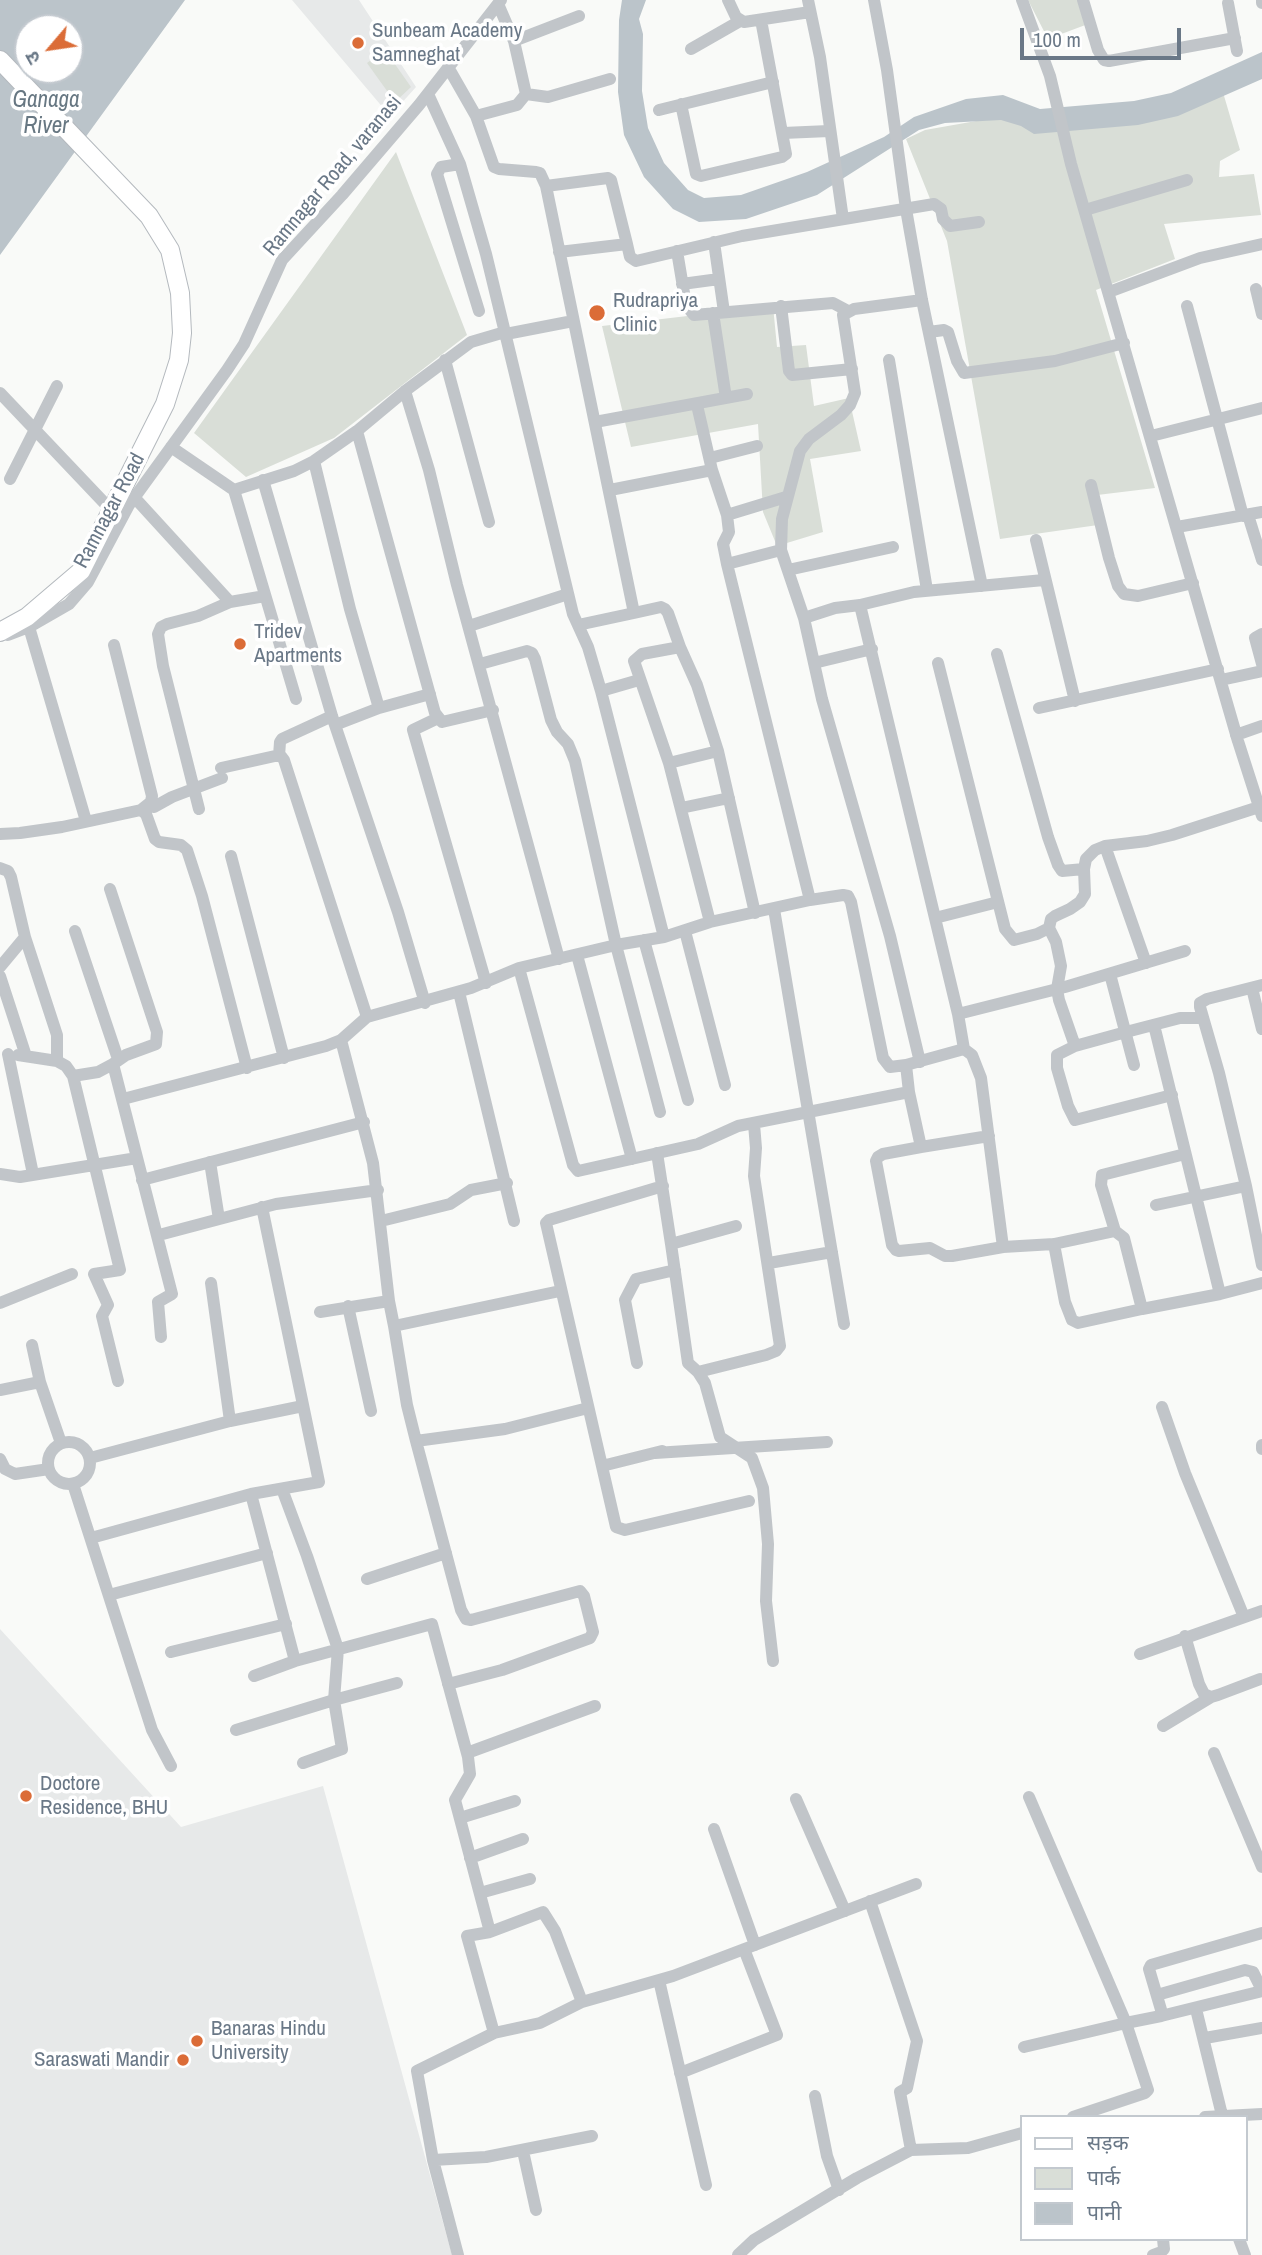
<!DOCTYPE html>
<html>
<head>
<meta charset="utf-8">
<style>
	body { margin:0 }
	#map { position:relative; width:1262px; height:2255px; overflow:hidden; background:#f9faf8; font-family:"Archivo Narrow","Noto Sans Devanagari",sans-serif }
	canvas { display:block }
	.legend { position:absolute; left:1020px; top:2115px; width:228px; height:126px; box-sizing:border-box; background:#fff; border:2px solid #c3c9cf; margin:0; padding:9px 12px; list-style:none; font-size:21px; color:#6a7887 }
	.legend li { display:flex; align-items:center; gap:14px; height:35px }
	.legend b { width:35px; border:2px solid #c3c9cf }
	.north { position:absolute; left:14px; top:14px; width:70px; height:70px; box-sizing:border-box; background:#fff; border:2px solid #c3c9cf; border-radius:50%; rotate:241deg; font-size:19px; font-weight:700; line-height:28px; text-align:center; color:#6a7887 }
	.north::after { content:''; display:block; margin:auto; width:24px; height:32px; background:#db6c37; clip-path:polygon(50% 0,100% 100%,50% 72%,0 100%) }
	.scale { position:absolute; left:1020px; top:28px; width:161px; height:32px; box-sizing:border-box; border:4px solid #6a7887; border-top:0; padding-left:9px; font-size:21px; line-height:24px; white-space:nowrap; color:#6a7887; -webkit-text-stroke:5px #fff; paint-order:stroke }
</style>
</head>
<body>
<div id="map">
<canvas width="1262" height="2255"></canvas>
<ul class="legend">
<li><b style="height:9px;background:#fff"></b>सड़क</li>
<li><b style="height:19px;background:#d9ded7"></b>पार्क</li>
<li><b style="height:19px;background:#bbc4ca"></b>पानी</li>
</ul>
<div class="north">उ</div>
<div class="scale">100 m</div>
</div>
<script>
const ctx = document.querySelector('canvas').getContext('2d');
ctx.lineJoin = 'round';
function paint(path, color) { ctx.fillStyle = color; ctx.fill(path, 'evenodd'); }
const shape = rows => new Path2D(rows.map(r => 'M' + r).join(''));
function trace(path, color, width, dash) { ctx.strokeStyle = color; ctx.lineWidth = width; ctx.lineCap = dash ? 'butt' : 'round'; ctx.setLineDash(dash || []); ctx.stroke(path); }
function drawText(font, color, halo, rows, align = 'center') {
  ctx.font = font + ' "Archivo Narrow",sans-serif'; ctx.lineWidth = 7; ctx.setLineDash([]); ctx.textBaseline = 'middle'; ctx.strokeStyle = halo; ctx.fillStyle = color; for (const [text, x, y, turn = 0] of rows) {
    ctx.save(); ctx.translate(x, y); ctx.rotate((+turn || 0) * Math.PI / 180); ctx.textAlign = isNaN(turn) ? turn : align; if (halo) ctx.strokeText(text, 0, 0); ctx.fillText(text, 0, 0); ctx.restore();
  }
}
const built = shape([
	[292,0,359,0,416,87,390,116],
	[0,1629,181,1827,323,1786,452,2255,0,2255]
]);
const green = shape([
	[1028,0,1081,0,1088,24,1048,39],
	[385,50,411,87,395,102,367,63],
	[1222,89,1240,150,1220,161,1219,177,1254,174,1261,215,1164,224,1175,259,1096,290,1155,488,1089,496,1098,525,1000,539,947,241,906,139,925,130,1016,114,1043,124],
	[396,152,467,335,334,438,246,477,194,433],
	[773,306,777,347,806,345,814,406,849,398,861,451,810,459,823,532,777,546,763,512,758,424,631,447,602,326]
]);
const water = shape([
	[0,0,185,0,0,255],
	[28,28,70,28,70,70,28,70],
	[622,0,646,0,639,19,643,34,642,91,648,128,664,163,688,190,704,198,741,195,807,172,884,137,914,117,966,99,1003,95,1040,109,1134,101,1171,93,1262,52,1262,79,1178,116,1138,125,1034,134,1021,126,1001,120,945,123,919,130,817,195,746,219,699,222,673,209,644,177,624,135,618,92,619,20]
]);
const street = shape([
	[728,0,736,17,744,22,810,12],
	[808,0,820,57,843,219],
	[874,0,887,70,906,209,922,300,982,586],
	[1022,0,1050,76,1071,164,1238,741,1262,816],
	[1083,0,1098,50,1104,60,1109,61,1235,38],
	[1262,0,1262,3],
	[1228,3,1237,51],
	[514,41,579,16],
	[691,49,740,21],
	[428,94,460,164,486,254,573,614,588,647,601,691,664,937],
	[526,94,548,97,610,79],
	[681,104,696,174,701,176,782,157,786,154,761,20],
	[659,110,773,82],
	[476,116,517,105,526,94,514,41,498,4],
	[783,133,829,131],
	[460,164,441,167,437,174,479,311],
	[546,186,608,178,611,180,627,244],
	[1085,210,1187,180],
	[714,242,724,312],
	[677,251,686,305,694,315,833,303,848,311],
	[559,252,627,244,630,257,636,261,742,236,934,204,941,209,943,219,950,226,979,222],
	[682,284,719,279],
	[1256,289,1262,314],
	[1109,292,1200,258,1262,244],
	[781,306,789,371,792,375,852,369],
	[1187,306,1243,516],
	[713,313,726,398],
	[929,332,944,330,948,332,957,361,964,373,1055,361,1124,343],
	[506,334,573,321],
	[445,360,489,522],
	[889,360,927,590],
	[405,391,429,470,457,585,559,959],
	[0,393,112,511],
	[595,422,747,394],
	[357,431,435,713,442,722,493,710],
	[1151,436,1262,408],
	[171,447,234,490,296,699],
	[710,458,757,446],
	[314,461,350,609,379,708,335,725],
	[712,470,727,515,786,497],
	[10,479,57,386],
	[263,480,332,716,398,912,425,1003],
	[1091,485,1109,558,1118,586,1124,594,1138,596,1193,583],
	[234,490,294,471,314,461,357,431,405,391,471,342,505,332],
	[610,490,712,470,697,405],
	[134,497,230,602,265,596],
	[1248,515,1262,560],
	[1177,527,1262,512],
	[1036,540,1075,701],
	[781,550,782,519,800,451,809,439,841,415,850,405,855,393,843,315,854,309,922,300],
	[727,564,781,550,804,618,822,699,890,936,920,1062],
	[788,570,893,547],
	[860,605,958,1014],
	[804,618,835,608,860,605,914,592,1044,580],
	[578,625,634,613],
	[469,626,568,594],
	[29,627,86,821],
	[1262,634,1255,638,1262,664],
	[8,635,29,627,69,604,88,582,129,505,227,370,244,344,282,260,342,195,419,105,501,0],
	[114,645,152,796,151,802,141,810],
	[997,654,1048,837,1058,865,1062,871,1084,869],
	[814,663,872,649],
	[938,663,1005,929,1014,940,1037,934,1049,928],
	[480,664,527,651,532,653,535,659,551,720,557,732,568,744,575,761,616,945,660,1112],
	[1221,680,1262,671],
	[601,691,639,680],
	[379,708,430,694],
	[1039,708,1218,669],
	[438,718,413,730,486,983],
	[1236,735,1262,726],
	[718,751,755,913],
	[279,756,280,742,282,739,332,716],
	[669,763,634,661,642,654,680,647],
	[221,768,275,756,281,756,284,760,367,1017],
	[154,807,172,797,222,778],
	[681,808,729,798],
	[199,809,163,666,158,634,161,627,167,624,198,616,230,602],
	[0,834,20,833,62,827,141,810,146,814,155,839,159,842,181,845,187,850,202,896,247,1068],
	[1105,846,1146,963],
	[231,856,284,1058],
	[0,868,8,871,11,877,25,937,57,1035,57,1061],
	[110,889,157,1032,156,1044,126,1055,113,1064,172,1294,158,1302,161,1337],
	[810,900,843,895,848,896,851,902,883,1058,890,1067,906,1065],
	[774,909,844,1324],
	[935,918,998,902],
	[710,922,810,900,727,564,723,544,729,532,727,515],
	[75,931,118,1059],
	[685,931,725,1085],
	[644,940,688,1100],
	[577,955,632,1159],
	[0,967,25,937],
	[519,968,573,1165,578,1171,698,1144,738,1126,909,1092],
	[1110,974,1134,1065],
	[0,976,26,1056],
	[1252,988,1262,1029],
	[459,992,514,1221],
	[1154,1025,1220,1294],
	[341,1040,373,1163,389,1301,394,1326,560,1291],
	[1075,1046,1059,1000,1057,989,1061,966,1056,942,1049,928,1051,919,1055,916,1070,909,1080,902,1085,894,1084,869,1086,859,1095,850,1105,846,1147,841,1172,835,1259,807],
	[964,1049,972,1055,981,1078,1003,1247,1054,1244,1115,1231,1124,1238,1142,1309,1220,1294,1262,1283],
	[8,1054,33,1174],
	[18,1055,57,1061,66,1066,73,1076],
	[113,1064,98,1072,73,1076,120,1270,94,1274,108,1305,102,1316,118,1381],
	[1172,1095,1075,1120,1068,1106,1057,1068,1057,1055,1075,1046,1126,1032,1180,1018,1202,1018],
	[123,1099,326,1046,341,1040,367,1017,471,988,519,968,616,945,664,937,710,922,669,763,718,751,697,685,680,647,668,613,665,609,661,607,634,613,546,186,540,173,536,172,499,169,494,167,476,116,448,67],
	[989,1136,921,1147,909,1092,906,1065,964,1049,958,1014,1065,987,1185,951],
	[921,1147,883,1154,878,1157,876,1161,892,1245,896,1250,899,1251,930,1248,945,1256,952,1256,1003,1247],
	[657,1153,671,1244,736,1226],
	[210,1162,219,1219],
	[0,1174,20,1177,137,1158],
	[142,1180,364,1122],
	[663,1186,549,1220,546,1223,616,1527,625,1530,749,1501],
	[1246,1186,1219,1073,1200,1007,1200,1003,1207,999,1262,985],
	[1156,1205,1246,1186,1262,1265],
	[381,1221,450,1204,471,1190,507,1183],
	[1115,1231,1101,1185,1102,1175,1185,1154],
	[159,1235,276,1204,378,1190],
	[671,1244,688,1363,698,1372,705,1383,720,1437,752,1458,763,1488,768,1544,766,1601,773,1661],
	[1054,1244,1065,1302,1072,1320,1078,1323,1142,1309],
	[769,1263,832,1252],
	[211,1283,230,1421],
	[0,1303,72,1274],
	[348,1306,371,1411],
	[320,1312,389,1301],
	[394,1326,407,1405,416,1441,505,1429,588,1408],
	[32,1345,40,1382,61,1443],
	[637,1363,625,1300,636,1279,675,1270],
	[698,1372,766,1355,776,1351,780,1346,754,1176,756,1148,754,1124],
	[0,1390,40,1382],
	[1162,1407,1185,1473,1244,1617],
	[416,1441,461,1610,466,1619,471,1620,580,1591,584,1596,593,1632,590,1638,502,1670,448,1684],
	'48 1463a21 21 0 1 1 42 0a21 21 0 1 1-42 0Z',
	[1262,1445,1262,1449],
	[655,1453,827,1442],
	[90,1458,230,1421,303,1406],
	[0,1459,5,1469,15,1474,49,1469],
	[602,1466,662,1451],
	[73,1484,152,1730,171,1766],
	[251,1494,295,1661],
	[91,1538,251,1494,319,1482,262,1207],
	[367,1579,446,1553],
	[109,1595,267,1553],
	[1185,1636,1199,1684,1204,1694,1211,1697,1218,1695,1260,1679],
	[171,1652,286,1624],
	[1140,1654,1262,1611],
	[254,1676,295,1661,432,1624,468,1757,470,1774,455,1800,490,1932,467,1936,494,2033],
	[1163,1726,1211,1697],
	[236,1730,334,1700,338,1649,307,1556,282,1489],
	[467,1753,595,1706],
	[1214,1753,1262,1867],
	[303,1763,342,1749,334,1700,397,1683],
	[1029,1797,1126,2023,1161,2016,1162,2013,1149,1969,1151,1965,1262,1933],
	[796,1799,845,1911],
	[460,1818,515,1801],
	[714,1829,755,1945],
	[470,1858,523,1839],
	[480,1893,530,1879],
	[870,1901,917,2041,907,2088,900,2092,911,2150],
	[490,1932,543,1912,555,1931,582,2002],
	[659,1980,706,2185],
	[1157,1995,1245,1970,1253,1972,1262,1990],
	[1196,2009,1222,2115],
	[1161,2016,1262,1991],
	[1205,2038,1262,2028],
	[1024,2047,1126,2023,1148,2090,1145,2093,1073,2117],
	[680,2073,777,2035,744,1949],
	[815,2096,827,2156,839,2190],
	[1205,2117,1262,2114],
	[523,2151,536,2210],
	[433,2160,486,2157,592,2136],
	[1239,2239,1245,2255],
	[458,2255,433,2160,417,2071,494,2033,540,2023,582,2002,673,1976,916,1884],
	[738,2255,754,2240,857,2178,911,2150,968,2148,1022,2133],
	[1153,2255,1161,2252,1164,2249,1163,2239]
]);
const secondary = shape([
	[0,60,149,216,170,250,180,293,182,333,179,360,165,404,81,571,27,617,0,632]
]);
const markers = [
	[358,43,7,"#db6c37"],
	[597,313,9,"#db6c37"],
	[240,644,7,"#db6c37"],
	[26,1796,7,"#db6c37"],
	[197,2041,7,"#db6c37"],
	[183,2060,7,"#db6c37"]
];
const poiNames = [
	["Sunbeam Academy",372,31],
	["Samneghat",372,55],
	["Rudrapriya",613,301],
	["Clinic",613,325],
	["Tridev",254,632],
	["Apartments",254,656],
	["Doctore",40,1784],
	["Residence, BHU",40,1808],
	["Banaras Hindu",211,2029],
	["University",211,2053],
	["Saraswati Mandir",169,2060,"right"]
];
const streetNames = [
	["Ramnagar Road, varanasi",333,176,-50],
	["Ramnagar Road",110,511,-62]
];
const waterNames = [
	["Ganaga",46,101],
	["River",46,127]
];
paint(built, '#e7e9e9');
paint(green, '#d9ded7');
paint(water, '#bbc4ca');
trace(secondary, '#b4b9be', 20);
trace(street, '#c1c5c9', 12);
trace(secondary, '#fff', 18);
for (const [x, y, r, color] of markers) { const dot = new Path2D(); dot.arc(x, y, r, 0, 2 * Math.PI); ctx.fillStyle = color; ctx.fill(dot); trace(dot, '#fff', 2.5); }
drawText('21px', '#6a7887', '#fff', poiNames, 'left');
drawText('21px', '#6a7887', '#fff', streetNames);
drawText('italic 23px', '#677782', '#fff', waterNames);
</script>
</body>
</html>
